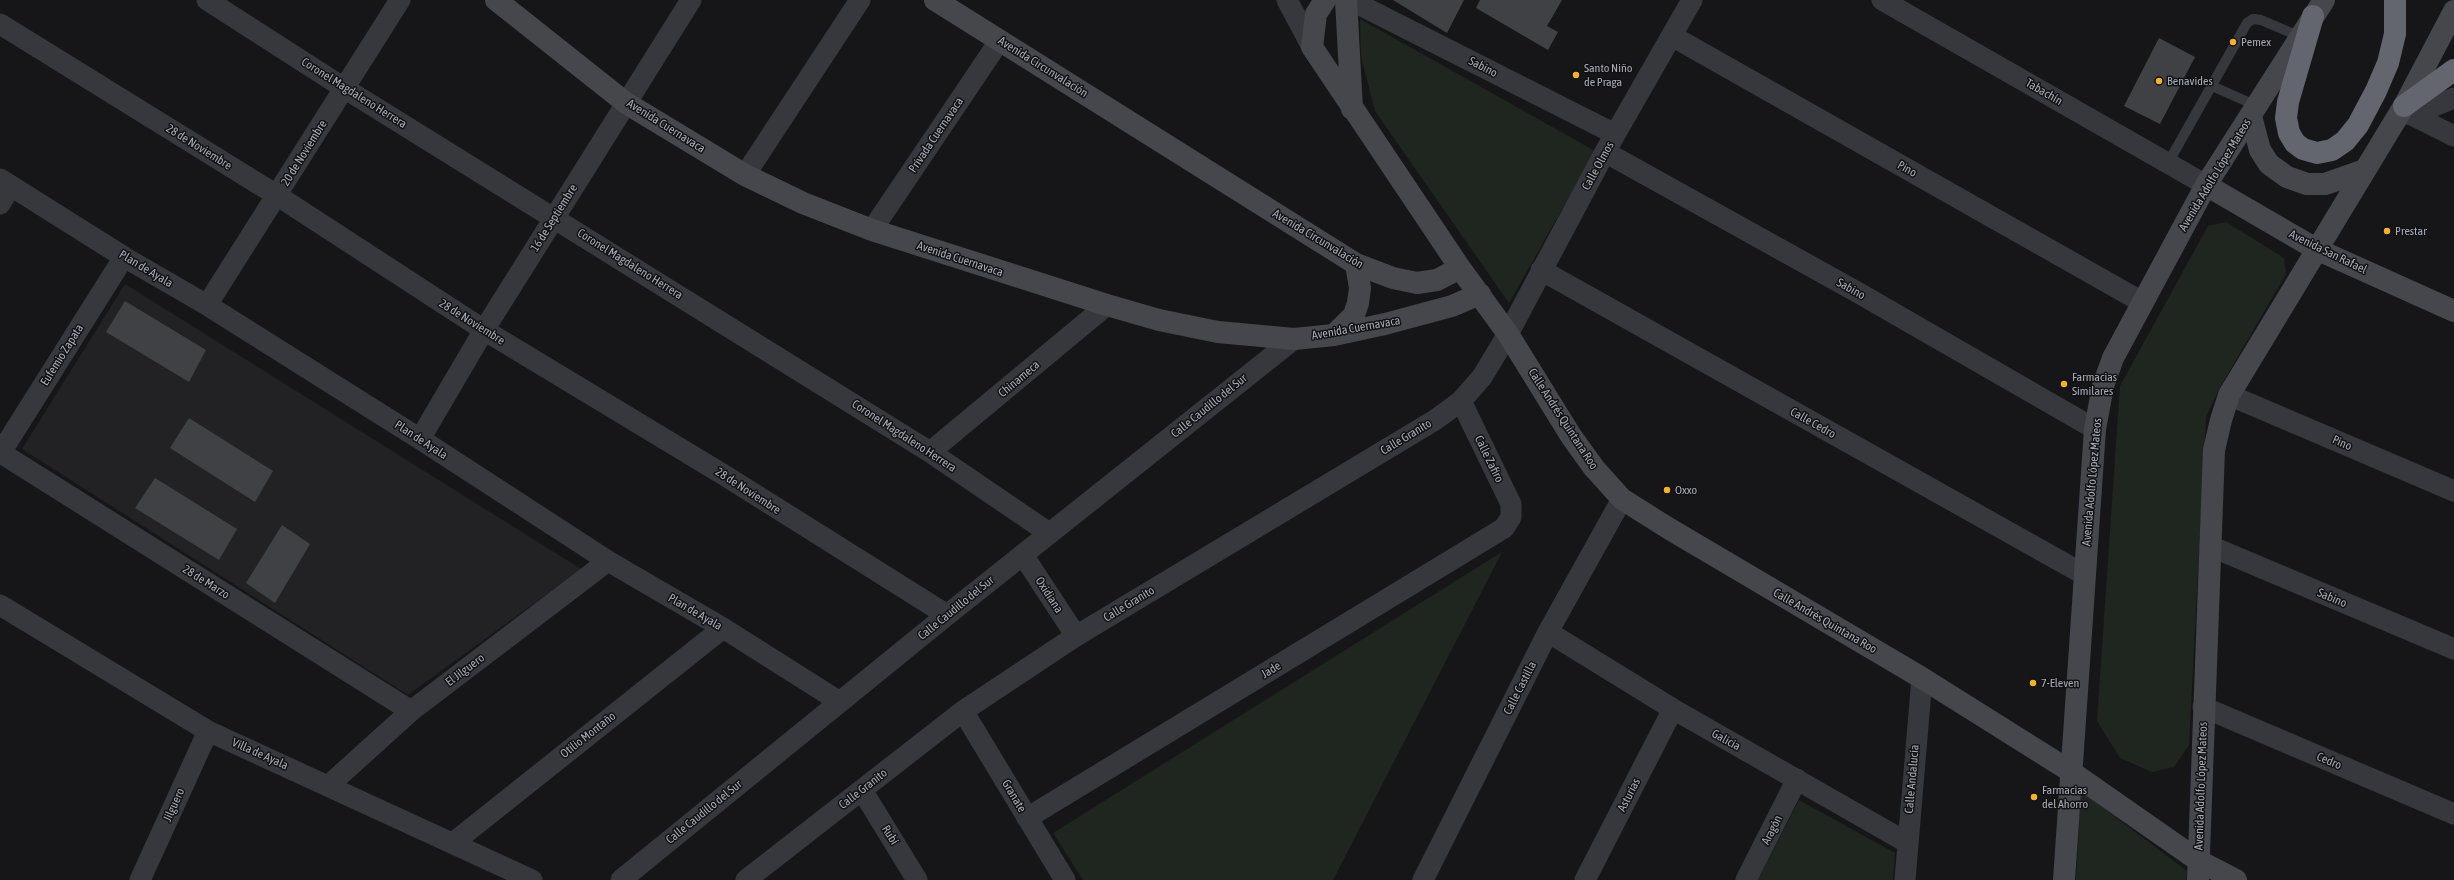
<!DOCTYPE html>
<html>
<head>
<meta charset="utf-8">
<style>
	body { margin:0 }
	canvas { display:block; background:#161618 }
</style>
</head>
<body>
<canvas width="2454" height="880"></canvas>
<script>
const ctx = document.querySelector('canvas').getContext('2d');
ctx.lineJoin = 'round';
function paint(path, color) { ctx.fillStyle = color; ctx.fill(path, 'evenodd'); }
const shape = rows => new Path2D(rows.map(r => 'M' + r).join(''));
function trace(path, color, width, dash) { ctx.strokeStyle = color; ctx.lineWidth = width; ctx.lineCap = dash ? 'butt' : 'round'; ctx.setLineDash(dash || []); ctx.stroke(path); }
function drawText(font, color, halo, rows, align = 'center') {
  ctx.font = font + ' "Asap Condensed",sans-serif'; ctx.lineWidth = 3; ctx.setLineDash([]); ctx.textBaseline = 'middle'; ctx.strokeStyle = halo; ctx.fillStyle = color; for (const [text, x, y, turn = 0] of rows) {
    ctx.save(); ctx.translate(x, y); ctx.rotate((+turn || 0) * Math.PI / 180); ctx.textAlign = isNaN(turn) ? turn : align; if (halo) ctx.strokeText(text, 0, 0); ctx.fillText(text, 0, 0); ctx.restore();
  }
}
const built = shape([
	[125,284,581,569,408,695,22,449]
]);
const green = shape([
	[1360,19,1595,151,1509,303,1375,111,1361,56],
	[2226,222,2284,258,2286,274,2219,389,2206,417,2189,745,2174,767,2152,772,2120,758,2097,721,2120,386,2208,226],
	[1502,552,1333,880,1083,880,1053,833],
	[2081,791,2187,871,2186,880,2076,880],
	[1799,800,1895,853,1893,880,1758,880]
]);
const building = shape([
	[1393,0,1464,0,1447,33],
	[1480,0,1562,0,1547,26,1558,32,1548,50,1476,8],
	[2159,38,2195,57,2160,124,2124,106],
	[125,301,206,350,189,382,106,332],
	[189,418,273,471,255,502,170,448],
	[155,478,237,529,219,560,135,508],
	[282,525,310,544,275,603,246,583]
]);
const lane = shape([
	[2212,86,2257,106],
	[2168,163,2247,23,2253,19,2261,20,2301,37]
]);
const street = shape([
	[207,0,344,88,930,452,1049,533],
	[1287,0,1312,47],
	[1350,0,1615,134],
	[1882,0,2206,185],
	[0,24,278,196,484,330,724,475,947,615],
	[1672,36,2142,302],
	[2400,113,2412,115,2454,98],
	[2412,115,2454,136],
	[1605,152,1857,292,2095,429],
	[745,175,860,0],
	[0,179,124,257,207,305,420,439,608,561,723,628,840,702],
	[0,204,11,186],
	[872,230,1000,40],
	[1541,270,2085,575],
	[207,305,400,0],
	[2229,395,2454,491],
	[420,439,484,330,691,0],
	[930,452,1107,305],
	[1,453,411,711],
	[0,454,124,257],
	[2210,546,2454,649],
	[1023,555,1076,636],
	[0,605,208,731,532,880],
	[1548,632,1673,709,1906,842],
	[2203,707,2454,814],
	[963,711,1065,880],
	[328,786,411,711,608,561],
	[862,790,917,880],
	[1027,818,1504,528,1511,517,1511,504,1461,401],
	[453,843,723,628],
	[140,880,208,731],
	[621,880,947,615,1294,339],
	[746,880,963,711,1076,636,1435,420,1461,401,1482,377,1508,334,1605,152,1692,0],
	[1423,880,1548,632,1622,499],
	[1585,880,1673,709],
	[1746,880,1797,779],
	[1905,880,1922,678]
]);
const secondary = shape([
	[496,0,626,103,745,175,803,203,872,230,1107,305,1159,320,1218,332,1294,339,1334,335,1385,324,1452,306,1480,294],
	[935,0,1356,264,1393,278,1417,283,1437,280,1460,268],
	[1325,0,1316,14,1312,47,1460,268,1508,334,1571,436,1594,468,1622,499,1668,528,1922,678,2070,771,2199,861,2236,880],
	[1346,0,1352,109],
	[2251,116,2260,150,2269,164,2287,177,2307,184,2325,184,2365,170],
	[2206,185,2316,249,2454,311],
	[1334,335,1354,315,1358,303,1360,288,1356,264],
	[2064,880,2095,429,2103,386,2113,358,2206,185,2324,0],
	[2198,880,2214,450,2221,420,2229,395,2404,106,2454,11]
]);
const highway = shape([
	[2313,16,2288,102,2286,118,2289,133,2295,143,2303,149,2317,153,2332,150,2345,141,2358,125,2376,91,2388,63,2395,34,2395,0],
	[2404,106,2454,70]
]);
const markers = [
	[2233,42,4,"#f2b134"],
	[1576,75,4,"#f2b134"],
	[2159,81,4,"#f2b134"],
	[2387,231,4,"#f2b134"],
	[2064,384,4,"#f2b134"],
	[1667,490,4,"#f2b134"],
	[2033,683,4,"#f2b134"],
	[2034,797,4,"#f2b134"]
];
const poiNames = [
	["Pemex",2241,42],
	["Santo Niño",1584,68],
	["de Praga",1584,82],
	["Benavides",2167,81],
	["Prestar",2395,231],
	["Farmacias",2072,377],
	["Similares",2072,391],
	["Oxxo",1675,490],
	["7-Eleven",2041,683],
	["Farmacias",2042,790],
	["del Ahorro",2042,804]
];
const streetNames = [
	["Avenida Circunvalación",1043,67,32],
	["Sabino",1483,67,27],
	["Tabachín",2044,92,30],
	["Coronel Magdaleno Herrera",354,93,32],
	["Avenida Cuernavaca",666,126,32],
	["Privada Cuernavaca",936,135,-56],
	["28 de Noviembre",199,147,32],
	["20 de Noviembre",304,153,-58],
	["Calle Olmos",1598,166,-61],
	["Pino",1907,169,29],
	["Avenida Adolfo López Mateos",2215,175,-59],
	["16 de Septiembre",554,218,-58],
	["Avenida Circunvalación",1318,239,31],
	["Avenida San Rafael",2328,252,26],
	["Avenida Cuernavaca",960,259,18],
	["Coronel Magdaleno Herrera",630,264,32],
	["Plan de Ayala",146,269,31],
	["Sabino",1851,289,29],
	["28 de Noviembre",472,322,32],
	["Avenida Cuernavaca",1356,328,-10],
	["Eufemio Zapata",62,355,-58],
	["Chinameca",1019,379,-40],
	["Calle Caudillo del Sur",1209,406,-39],
	["Calle Andrés Quintana Roo",1563,419,57],
	["Calle Cedro",1813,423,29],
	["Coronel Magdaleno Herrera",904,436,33],
	["Calle Granito",1406,437,-31],
	["Plan de Ayala",421,440,33],
	["Pino",2342,443,23],
	["Calle Zafiro",1489,459,64],
	["Avenida Adolfo López Mateos",2092,482,-85],
	["28 de Noviembre",748,491,33],
	["28 de Marzo",206,582,32],
	["Oxidiana",1049,595,57],
	["Sabino",2332,598,23],
	["Calle Granito",1129,604,-31],
	["Calle Caudillo del Sur",956,608,-39],
	["Plan de Ayala",695,612,30],
	["Calle Andrés Quintana Roo",1825,621,30],
	["El Jilguero",465,670,-37],
	["Jade",1271,670,-31],
	["Calle Castilla",1520,688,-63],
	["Otilio Montaño",588,735,-38],
	["Galicia",1726,740,29],
	["Villa de Ayala",260,754,24],
	["Cedro",2329,761,23],
	["Calle Andalucía",1912,779,-85],
	["Avenida Adolfo López Mateos",2201,786,-88],
	["Calle Granito",863,789,-38],
	["Asturias",1629,795,-63],
	["Granate",1014,796,59],
	["Jilguero",174,805,-66],
	["Calle Caudillo del Sur",704,812,-39],
	["Aragón",1772,830,-63],
	["Rubí",890,835,58]
];
paint(built, '#222225');
paint(green, '#1e261f');
paint(building, '#404145');
trace(lane, '#37383d', 10);
trace(street, '#37383d', 21);
trace(secondary, '#45474d', 22);
trace(highway, '#63666e', 22);
for (const [x, y, r, color] of markers) { const dot = new Path2D(); dot.arc(x, y, r, 0, 2 * Math.PI); ctx.fillStyle = color; ctx.fill(dot); trace(dot, '#111113', 1.5); }
drawText('12px', '#a8adb8', '#111113', poiNames, 'left');
drawText('12px', '#a8adb8', '#111113', streetNames);
</script>
</body>
</html>
